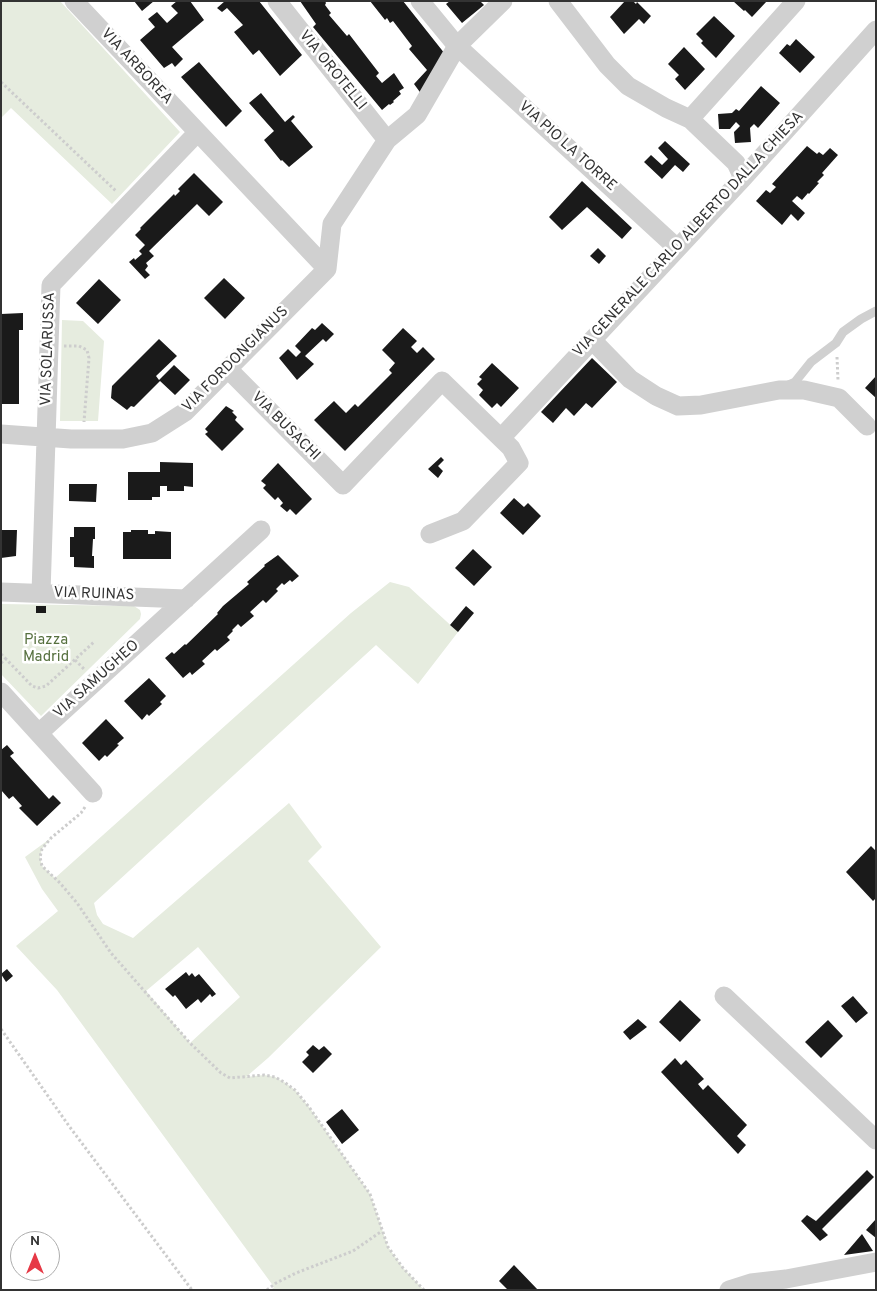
<!DOCTYPE html>
<html>
<head>
<meta charset="utf-8">
<style>
	body { margin:0 }
	#map { position:relative; width:877px; height:1291px; overflow:hidden; background:#fff; font-family:Overpass,sans-serif }
	canvas { display:block }
	.frame { position:absolute; inset:0; border:2px solid #333; pointer-events:none }
	.north { position:absolute; left:10px; top:1231px; width:50px; height:50px; box-sizing:border-box; background:#fff; border:1px solid #adadad; border-radius:50%; rotate:0deg; font-size:14px; font-weight:700; line-height:20px; text-align:center; color:#333 }
	.north::after { content:''; display:block; margin:auto; width:18px; height:22px; background:#e63946; clip-path:polygon(50% 0,100% 100%,50% 72%,0 100%) }
</style>
</head>
<body>
<div id="map">
<canvas width="877" height="1291"></canvas>
<div class="frame"></div>
<div class="north">N</div>
</div>
<script>
const ctx = document.querySelector('canvas').getContext('2d');
ctx.lineJoin = 'round';
function paint(path, color) { ctx.fillStyle = color; ctx.fill(path, 'evenodd'); }
const shape = rows => new Path2D(rows.map(r => 'M' + r).join(''));
function trace(path, color, width, dash) { ctx.strokeStyle = color; ctx.lineWidth = width; ctx.lineCap = dash ? 'butt' : 'round'; ctx.setLineDash(dash || []); ctx.stroke(path); }
function drawText(font, color, halo, rows, align = 'center') {
  ctx.font = font + ' Overpass,sans-serif'; ctx.lineWidth = 5; ctx.setLineDash([]); ctx.textBaseline = 'middle'; ctx.strokeStyle = halo; ctx.fillStyle = color; for (const [text, x, y, turn = 0] of rows) {
    ctx.save(); ctx.translate(x, y); ctx.rotate((+turn || 0) * Math.PI / 180); ctx.textAlign = isNaN(turn) ? turn : align; if (halo) ctx.strokeText(text, 0, 0); ctx.fillText(text, 0, 0); ctx.restore();
  }
}
const green = shape([
	[1,1,60,1,180,132,112,204,11,108,1,118],
	[62,320,83,321,104,341,98,421,60,421],
	[390,582,409,587,458,632,418,684,376,645,94,903,97,915,103,924,133,938,289,803,322,847,308,861,381,947,268,1058,246,1077,264,1075,275,1077,284,1082,295,1090,309,1107,370,1194,388,1247,403,1268,424,1290,271,1290,274,1287,57,990,16,946,58,911,42,889,25,857,51,838,42,849,40,857,42,866,55,878,351,613],
	[198,947,240,997,190,1043,146,991],
	[1,604,134,606,140,610,141,614,140,619,41,716,1,674]
]);
const building = shape([
	[134,1,154,1,142,11],
	[177,1,190,1,204,20,172,47,183,59,175,67,172,63,164,68,140,40,155,27,148,19,157,12,167,23,178,13,171,6],
	[225,1,259,1,302,55,280,76,259,50,253,55,234,32,243,25,227,8,222,12,217,8],
	[300,1,325,1,326,3,325,5,331,13,329,15,347,36,349,34,379,73,376,76,382,83,394,73,404,88,399,91,401,94,393,101,394,102,390,105,389,104,382,110,313,27,316,24],
	[370,1,403,1,445,54,422,95,414,84,427,70,409,49,412,46,393,21,390,23,387,18,385,20],
	[450,1,480,1,484,5,462,23,446,4],
	[625,1,633,1,636,4,637,2,651,16,644,24,639,19,624,34,610,17],
	[733,1,767,1,752,17,745,10,744,11],
	[714,16,735,36,716,58,701,43,703,41,696,34],
	[796,39,815,57,800,73,779,53,787,44,790,46],
	[684,47,705,69,685,90,675,79,679,75,668,64],
	[199,62,242,111,226,127,181,77],
	[761,86,780,103,758,128,754,124,750,128,751,142,735,143,734,132,740,126,736,122,730,129,719,129,718,114,732,113,736,109,739,111],
	[261,93,285,122,293,115,295,117,291,121,313,147,289,167,282,160,281,161,264,140,274,131,249,103],
	[665,141,690,164,683,172,675,165,662,179,644,162,651,155,662,165,668,159,658,148],
	[807,146,817,154,819,152,823,155,830,148,838,155,822,173,824,175,817,182,819,183,809,194,808,193,802,200,797,196,792,201,805,213,798,221,791,214,782,225,756,201,766,190,770,193,776,187,772,184],
	[194,173,223,202,209,216,197,204,149,251,154,256,146,263,148,266,145,270,150,275,145,279,129,262,134,258,135,260,142,254,139,251,145,245,135,235,141,229,140,228,174,194,175,196,180,191,178,189],
	[582,181,632,228,622,239,587,207,562,230,549,217],
	[598,248,606,256,599,264,590,256],
	[224,278,245,298,225,319,204,298],
	[99,279,121,300,98,324,76,303],
	[23,313,23,330,19,330,19,404,1,404,1,314],
	[322,323,334,334,326,342,323,339,305,356,314,364,297,380,279,358,288,349,296,357,301,352,295,346,312,328,315,330],
	[403,328,417,341,411,347,417,353,423,347,435,359,345,451,314,420,334,401,346,413,355,404,358,407,392,373,389,370,395,363,382,350],
	[159,339,177,356,156,376,159,380,174,365,190,380,175,395,160,381,134,407,131,406,127,410,111,398,112,386],
	[592,358,617,382,592,408,586,403,574,416,566,408,553,423,541,412],
	[492,363,519,388,501,407,497,403,492,408,479,395,483,390,477,384,482,379,479,377],
	[876,376,876,398,865,388],
	[226,406,234,411,232,412,237,417,235,420,244,429,222,451,205,434,208,432,205,429],
	[441,457,444,460,438,466,443,471,438,478,428,469],
	[160,462,193,463,193,487,184,486,184,491,167,491,167,486,160,486,160,497,152,497,152,500,128,500,128,472,160,472],
	[278,463,312,499,296,515,290,509,287,512,280,506,283,503,278,497,275,500,263,488,266,485,261,481],
	[69,484,97,484,96,502,69,501],
	[514,498,524,507,528,503,541,516,523,535,500,513],
	[74,527,95,527,95,539,93,539,92,556,94,556,94,568,74,567,74,557,70,557,70,537,74,537],
	[1,530,17,530,16,556,1,558],
	[131,530,148,530,148,534,155,534,155,531,171,532,171,559,123,559,123,532,131,532],
	[473,549,492,567,474,586,455,568],
	[278,555,299,576,292,582,290,580,284,585,282,583,276,589,278,591,266,603,263,600,250,612,254,616,241,627,238,624,232,630,233,631,227,637,230,640,217,651,215,649,202,661,205,664,192,675,190,672,183,678,165,658,172,652,174,654,185,644,186,645,218,614,217,613,223,606,249,584,247,582,265,566,264,565],
	[36,606,46,606,46,613,36,613],
	[466,606,474,613,458,632,450,625],
	[149,678,166,696,160,702,162,704,149,716,147,714,142,720,124,701],
	[106,719,124,738,117,744,119,745,107,757,105,755,99,761,82,743],
	[7,745,14,753,10,756,49,799,53,795,61,803,37,826,19,808,22,806,13,796,9,799,1,790,1,750],
	[871,846,876,851,876,898,873,901,846,872],
	[7,969,13,976,6,982,1,974],
	[186,972,189,976,192,973,195,977,199,974,216,994,212,997,210,994,201,1003,198,999,186,1009,175,995,173,997,165,989],
	[853,996,868,1013,856,1023,841,1006],
	[680,1000,701,1020,680,1042,659,1022],
	[638,1019,647,1027,630,1040,623,1032],
	[828,1020,843,1036,821,1058,805,1042],
	[313,1045,319,1050,324,1046,332,1054,313,1073,302,1062,309,1055,306,1052],
	[675,1058,681,1065,686,1060,704,1079,698,1084,703,1090,708,1085,747,1125,737,1136,746,1145,738,1154,661,1072],
	[342,1109,359,1130,342,1144,326,1122],
	[867,1170,874,1177,822,1229,828,1235,820,1241,801,1221,807,1215,816,1221],
	[876,1219,876,1238,866,1230],
	[862,1234,873,1251,844,1255],
	[514,1265,538,1290,508,1290,499,1281]
]);
const path = shape([
	[1,82,117,192],
	[64,346,79,346,87,350,89,358,84,422],
	[837,357,838,380],
	[1,654,6,659],
	[75,660,85,670],
	[1,663,6,659,32,686,38,688,46,686,94,642],
	[85,807,81,813,51,838,42,849,40,857,42,866,60,883,77,903,111,953,190,1043,221,1073,230,1078,264,1075,275,1077,284,1082,295,1090,309,1107,370,1194,388,1247,403,1268,424,1290],
	[1,1029,69,1126,192,1290],
	[267,1290,276,1283,296,1273,353,1251,382,1231]
]);
const service = shape([
	[786,386,795,382,811,362,836,343,843,332,861,319,876,311]
]);
const minor = shape([
	[74,1,327,269],
	[277,1,387,140],
	[420,1,457,46,677,248],
	[558,1,607,65,628,86,666,108,690,119,736,163,743,178],
	[690,119,796,1],
	[592,340,630,379,656,396,678,406,701,405,779,390,804,390,839,398,867,426],
	[228,369,343,485,442,381,511,448,519,463,463,521,430,534],
	[1,434,71,439,123,439,152,433,185,412,327,269,332,224,387,140,417,115,457,46,503,1],
	[501,438,743,178,876,30],
	[1,592,186,599],
	[41,593,51,285,197,133],
	[1,692,93,793],
	[39,733,261,530],
	[724,996,876,1140],
	[729,1290,751,1283,786,1279,876,1262]
]);
const streetNames = [
	["VIA ARBOREA",136,67,47],
	["VIA OROTELLI",332,71,51],
	["VIA PIO LA TORRE",567,147,42],
	["VIA GENERALE CARLO ALBERTO DALLA CHIESA",689,235,-47],
	["VIA SOLARUSSA",49,349,-88],
	["VIA FORDONGIANUS",236,360,-45],
	["VIA BUSACHI",285,427,45],
	["VIA RUINAS",94,595,2],
	["VIA SAMUGHEO",97,680,-42]
];
const parkNames = [
	["Piazza",46,641],
	["Madrid",46,658]
];
paint(green, '#e6ecdf');
paint(building, '#1a1a1a');
trace(path, '#cdcdcd', 3, [2.5, 2.5]);
trace(service, '#d0d0d0', 9);
trace(minor, '#d0d0d0', 19);
drawText('15px', '#333', '#fff', streetNames);
drawText('15px', '#56703f', '#fff', parkNames);
</script>
</body>
</html>
